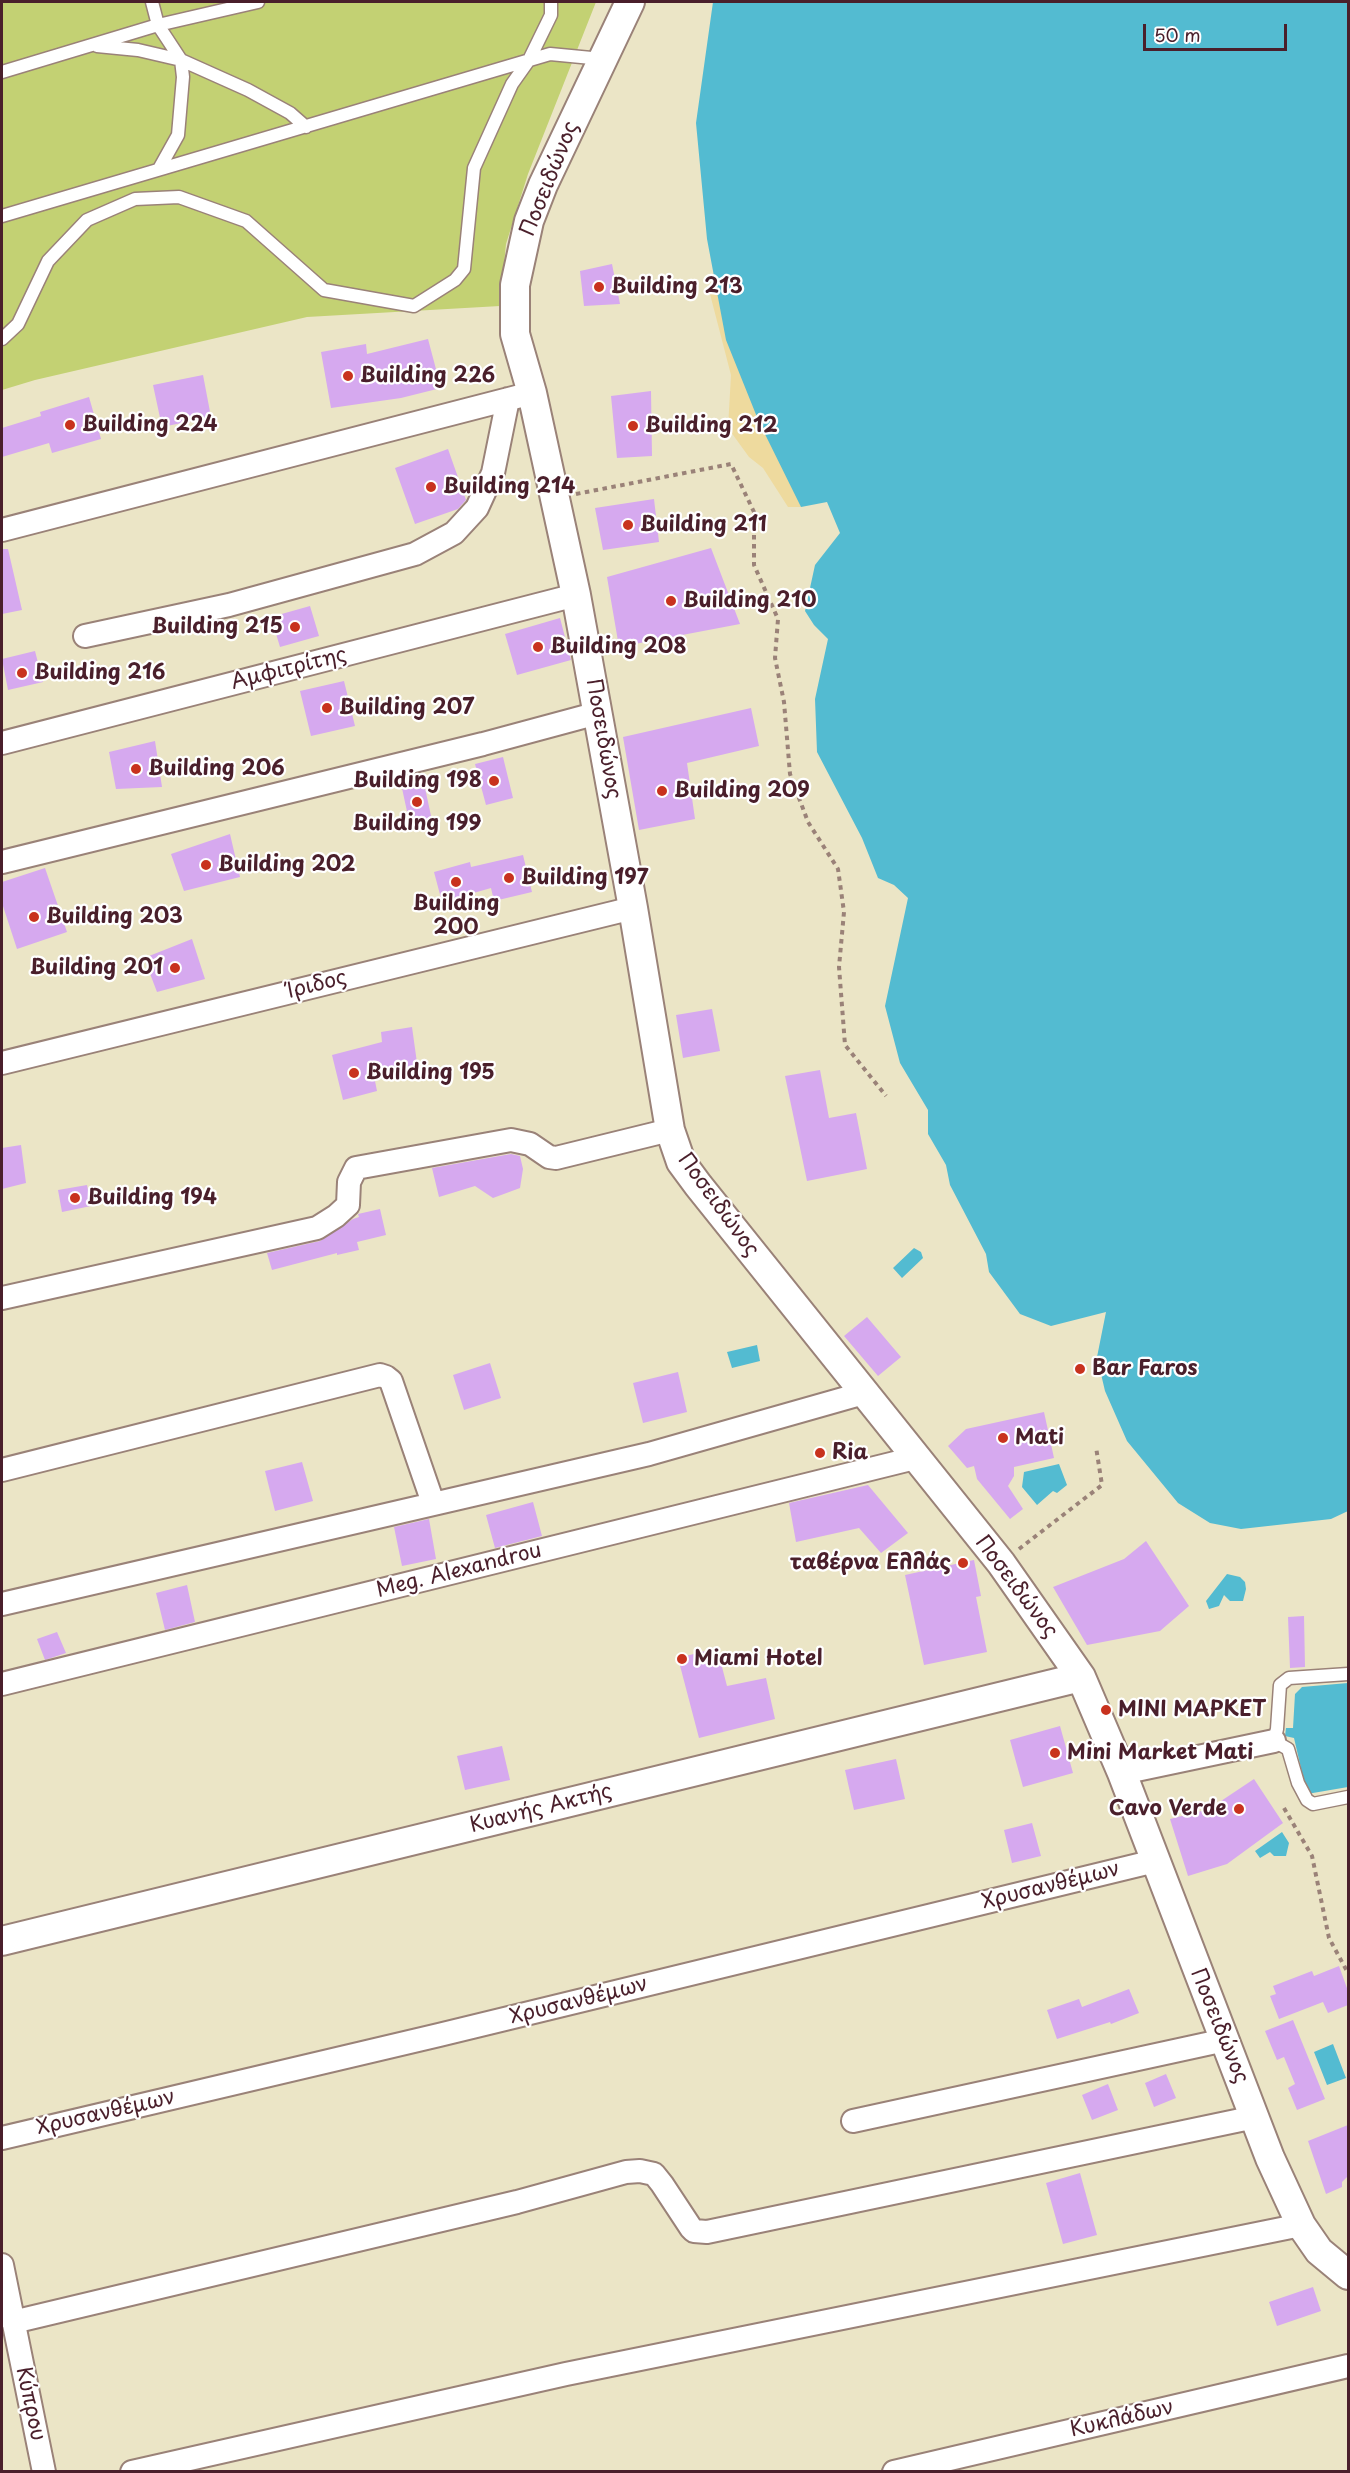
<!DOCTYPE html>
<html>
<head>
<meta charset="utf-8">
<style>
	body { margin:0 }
	#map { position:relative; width:1350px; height:2473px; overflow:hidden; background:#ebe5c6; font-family:"Playpen Sans",sans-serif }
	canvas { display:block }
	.frame { position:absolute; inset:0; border:3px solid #4a1f2b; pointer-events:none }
	.scale { position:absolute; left:1143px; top:24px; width:144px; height:27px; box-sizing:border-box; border:3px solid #4a1f2b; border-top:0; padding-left:8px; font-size:18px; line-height:21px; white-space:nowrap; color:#4a1f2b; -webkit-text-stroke:4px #fff; paint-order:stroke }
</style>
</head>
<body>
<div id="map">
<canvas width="1350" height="2473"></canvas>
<div class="frame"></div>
<div class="scale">50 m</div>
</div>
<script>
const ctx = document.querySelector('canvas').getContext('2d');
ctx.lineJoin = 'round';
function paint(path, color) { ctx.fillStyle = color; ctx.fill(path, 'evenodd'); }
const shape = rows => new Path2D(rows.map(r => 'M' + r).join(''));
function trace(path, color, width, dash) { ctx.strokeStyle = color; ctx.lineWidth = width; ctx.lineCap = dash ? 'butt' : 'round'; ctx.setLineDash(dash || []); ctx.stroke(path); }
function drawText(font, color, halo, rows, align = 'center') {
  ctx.font = font + ' "Playpen Sans",sans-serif'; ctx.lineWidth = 4.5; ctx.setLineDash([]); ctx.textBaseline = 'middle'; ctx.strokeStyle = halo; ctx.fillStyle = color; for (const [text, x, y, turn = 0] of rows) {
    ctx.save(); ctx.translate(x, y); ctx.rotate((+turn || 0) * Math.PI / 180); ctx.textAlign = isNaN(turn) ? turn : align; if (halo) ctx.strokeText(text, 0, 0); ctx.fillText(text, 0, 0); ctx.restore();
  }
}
const green = shape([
	[2,2,596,2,528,174,506,244,500,306,307,317,35,380,2,390]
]);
const sand = shape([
	[725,292,752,384,801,507,788,507,763,468,749,457,728,428,731,375,710,294]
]);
const water = shape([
	[713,2,1348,2,1348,1511,1331,1519,1241,1529,1210,1523,1178,1503,1127,1441,1105,1391,1097,1357,1106,1312,1051,1326,1020,1314,989,1272,986,1254,950,1185,946,1165,928,1134,928,1110,900,1063,885,1006,908,898,894,885,878,878,862,838,817,752,815,699,828,639,814,625,805,611,815,565,840,533,827,502,801,507,759,422,726,340,707,239,696,123],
	[914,1248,921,1252,923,1258,902,1278,893,1268],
	[757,1345,760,1361,732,1368,727,1352],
	[1059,1464,1067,1485,1057,1493,1053,1491,1037,1505,1022,1487,1024,1472],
	[1227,1574,1240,1577,1245,1582,1246,1589,1243,1601,1230,1601,1224,1595,1219,1606,1209,1609,1206,1601],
	[1348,1683,1348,1787,1307,1794,1294,1738,1285,1736,1286,1728,1293,1728,1295,1694,1302,1687],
	[1282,1832,1289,1843,1286,1856,1274,1856,1270,1852,1260,1858,1255,1851],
	[1333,2044,1346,2078,1327,2085,1314,2052]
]);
const building = shape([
	[612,264,620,304,584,306,580,271],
	[428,339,441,388,401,398,331,408,321,352,366,344,367,354],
	[203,375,211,417,162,427,153,385],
	[651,391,652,456,617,458,611,396],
	[89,397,101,439,52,453,49,443,2,457,2,428,41,416,40,412],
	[448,449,466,500,458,509,415,524,395,468],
	[654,499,659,542,603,550,595,508],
	[711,548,740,624,619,647,607,577],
	[2,549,8,549,22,610,2,614],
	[310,606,319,636,280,647,271,617],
	[560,618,571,660,517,675,505,634],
	[35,651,43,682,8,690,2,659],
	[344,681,355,726,311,736,300,691],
	[751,708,759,746,687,763,695,819,639,830,623,737],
	[155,741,162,787,116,789,109,752],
	[503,757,513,798,486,805,475,764],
	[422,774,433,825,411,830,400,779],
	[230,834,240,877,184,891,171,854],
	[523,855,532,892,494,901,491,888,442,902,434,872,470,862,471,867],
	[45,868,67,932,17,949,2,903,2,882],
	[192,939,205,979,157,992,144,958],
	[712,1009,720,1051,683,1058,676,1015],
	[412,1027,418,1070,374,1076,377,1091,343,1100,332,1055,382,1042,381,1032],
	[820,1070,829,1118,856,1113,867,1169,807,1181,785,1076],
	[21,1145,26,1183,2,1189,2,1148],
	[511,1154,520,1156,523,1169,520,1188,493,1198,475,1186,439,1197,432,1168],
	[87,1185,91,1206,62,1212,58,1190],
	[380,1209,386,1235,357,1242,359,1250,337,1255,337,1253,272,1270,267,1253,320,1241,353,1219,359,1217,358,1214],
	[867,1317,901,1357,878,1376,844,1336],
	[490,1363,501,1398,464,1410,453,1375],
	[678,1372,687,1412,643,1423,633,1383],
	[1044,1412,1054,1458,1014,1467,1014,1476,1008,1486,1023,1509,1010,1519,977,1479,974,1466,967,1468,948,1446,966,1429],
	[302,1462,313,1501,275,1511,265,1471],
	[868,1485,908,1533,881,1553,859,1528,796,1542,789,1503],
	[533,1502,542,1536,495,1548,486,1515],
	[429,1519,436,1559,402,1566,394,1527],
	[1146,1541,1189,1606,1160,1631,1087,1645,1053,1587,1124,1559],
	[974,1560,981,1596,976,1597,987,1652,924,1665,905,1575],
	[187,1585,195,1622,165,1630,156,1593],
	[1304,1616,1305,1667,1290,1668,1288,1617],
	[57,1632,66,1653,45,1660,37,1639],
	[717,1648,727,1686,766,1678,775,1719,699,1738,678,1658],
	[1060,1726,1073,1773,1023,1787,1010,1740],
	[502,1746,510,1780,465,1790,457,1756],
	[896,1759,905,1799,854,1810,845,1770],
	[1254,1779,1283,1823,1227,1864,1188,1876,1170,1819,1209,1809],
	[1032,1823,1041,1856,1012,1863,1004,1830],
	[1339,1966,1348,1991,1348,2005,1328,2013,1323,2002,1279,2019,1270,1996,1276,1994,1273,1986,1312,1971,1314,1976],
	[1129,1989,1139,2013,1111,2024,1110,2022,1057,2039,1047,2010,1079,1999,1082,2007],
	[1293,2020,1325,2099,1297,2110,1288,2088,1295,2084,1284,2057,1277,2060,1265,2031],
	[1166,2074,1176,2098,1154,2107,1145,2083],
	[1108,2084,1118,2110,1092,2120,1082,2095],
	[1348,2125,1348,2176,1342,2182,1342,2187,1326,2194,1308,2141],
	[1080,2173,1097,2235,1063,2244,1046,2183],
	[1313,2287,1321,2311,1277,2326,1269,2302]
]);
const path = shape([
	[576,494,731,464,754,512,754,565,778,619,775,658,784,702,790,774,808,822,838,869,844,912,839,967,845,1045,886,1096],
	[1019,1549,1102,1485,1096,1447],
	[1284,1808,1312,1856,1329,1938,1348,1973]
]);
const service = shape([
	[152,2,158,25,181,60,183,77,178,135,159,169],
	[97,46,138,50,181,60,248,90,290,113,306,127],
	[2,72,158,25,258,2],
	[2,216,550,54,602,59],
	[2,339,18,324,48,261,87,220,135,199,179,197,246,221,324,290,414,306,455,280,464,269,474,168,512,84,529,60,551,15,551,2],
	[1348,1674,1289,1678,1280,1685,1277,1729,1274,1741,1288,1749,1298,1783,1307,1800,1313,1804,1348,1797]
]);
const minor = shape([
	[2,530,532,393],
	[85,636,229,605,415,554,454,533,477,508,493,473,508,399],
	[2,743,576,595],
	[2,862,483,744,598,713],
	[2,1063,633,908],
	[2,1298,317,1228,336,1216,348,1205,349,1182,356,1168,511,1140,530,1144,549,1157,556,1158,670,1130],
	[2,1470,380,1375,386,1377,391,1381,433,1503],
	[2,1604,649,1454,864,1393],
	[2,1684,915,1458],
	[1122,1773,1274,1741],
	[853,2121,1225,2040],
	[2,2138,439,2035,1155,1861],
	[2,2265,44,2472],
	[13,2322,517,2202,626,2172,640,2171,654,2174,662,2184,691,2228,694,2231,707,2232,1255,2117],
	[132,2472,566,2374,1301,2225],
	[894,2472,1348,2366]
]);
const tertiary = shape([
	[630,2,543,185,529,221,515,285,515,334,532,393,576,595,633,908,670,1130,681,1162,698,1185,1001,1563,1081,1677,1122,1773,1270,2158,1301,2225,1319,2251,1348,2275],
	[2,1941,1081,1677]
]);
const markers = [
	[599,287,6,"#c8321e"],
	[348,376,6,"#c8321e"],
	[70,425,6,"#c8321e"],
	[633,426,6,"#c8321e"],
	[431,487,6,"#c8321e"],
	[628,525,6,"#c8321e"],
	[671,601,6,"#c8321e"],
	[295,627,6,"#c8321e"],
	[538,647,6,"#c8321e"],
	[22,673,6,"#c8321e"],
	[327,708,6,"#c8321e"],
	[136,769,6,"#c8321e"],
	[494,781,6,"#c8321e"],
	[662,791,6,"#c8321e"],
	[417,802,6,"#c8321e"],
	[206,865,6,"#c8321e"],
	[509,878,6,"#c8321e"],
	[456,882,6,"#c8321e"],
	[34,917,6,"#c8321e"],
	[175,968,6,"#c8321e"],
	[354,1073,6,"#c8321e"],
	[75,1198,6,"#c8321e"],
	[1080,1369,6,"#c8321e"],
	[1003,1438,6,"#c8321e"],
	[820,1453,6,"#c8321e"],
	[963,1563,6,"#c8321e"],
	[682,1659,6,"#c8321e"],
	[1106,1710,6,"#c8321e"],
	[1055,1753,6,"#c8321e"],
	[1239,1809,6,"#c8321e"]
];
const streetNames = [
	["Ποσειδώνος",550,179,-68],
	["Αμφιτρίτης",289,669,-14],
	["Ποσειδώνος",603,739,80],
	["Ίριδος",317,985,-14],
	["Ποσειδώνος",718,1205,54],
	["Meg. Alexandrou",459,1571,-14],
	["Ποσειδώνος",1016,1587,53],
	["Κυανής Ακτής",541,1809,-14],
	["Χρυσανθέμων",1051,1886,-14],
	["Χρυσανθέμων",579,2001,-14],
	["Ποσειδώνος",1219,2026,68],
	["Χρυσανθέμων",106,2113,-13],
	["Κύπρου",30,2404,78],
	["Κυκλάδων",1122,2419,-13]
];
const poiNames = [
	["Building 213",611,287],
	["Building 226",360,376],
	["Building 224",82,425],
	["Building 212",645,426],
	["Building 214",443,487],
	["Building 211",640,525],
	["Building 210",683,601],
	["Building 215",283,627,"right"],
	["Building 208",550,647],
	["Building 216",34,673],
	["Building 207",339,708],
	["Building 206",148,769],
	["Building 198",482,781,"right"],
	["Building 209",674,791],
	["Building 199",417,824,"center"],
	["Building 202",218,865],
	["Building 197",521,878],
	["Building",456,904,"center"],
	["200",456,928,"center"],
	["Building 203",46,917],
	["Building 201",163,968,"right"],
	["Building 195",366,1073],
	["Building 194",87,1198],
	["Bar Faros",1092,1369],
	["Mati",1015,1438],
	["Ria",832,1453],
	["ταβέρνα Ελλάς",951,1563,"right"],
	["Miami Hotel",694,1659],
	["ΜΙΝΙ ΜΑΡΚΕΤ",1118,1710],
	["Mini Market Mati",1067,1753],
	["Cavo Verde",1227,1809,"right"]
];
paint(green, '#c3d173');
paint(sand, '#eeda9e');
paint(water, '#53bbd1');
paint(building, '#d6a9ef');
trace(service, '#9a8278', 15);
trace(minor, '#9a8278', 26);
trace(tertiary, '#9a8278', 32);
trace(path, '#9a8278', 4, [4.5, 4.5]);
trace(service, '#fff', 12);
trace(minor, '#fff', 22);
trace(tertiary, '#fff', 28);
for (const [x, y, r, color] of markers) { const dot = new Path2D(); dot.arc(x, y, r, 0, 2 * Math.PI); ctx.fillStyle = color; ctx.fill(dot); trace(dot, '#fff', 2); }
drawText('21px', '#4a1f2b', '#fff', streetNames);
drawText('bold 21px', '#4a1f2b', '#fff', poiNames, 'left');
</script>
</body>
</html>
